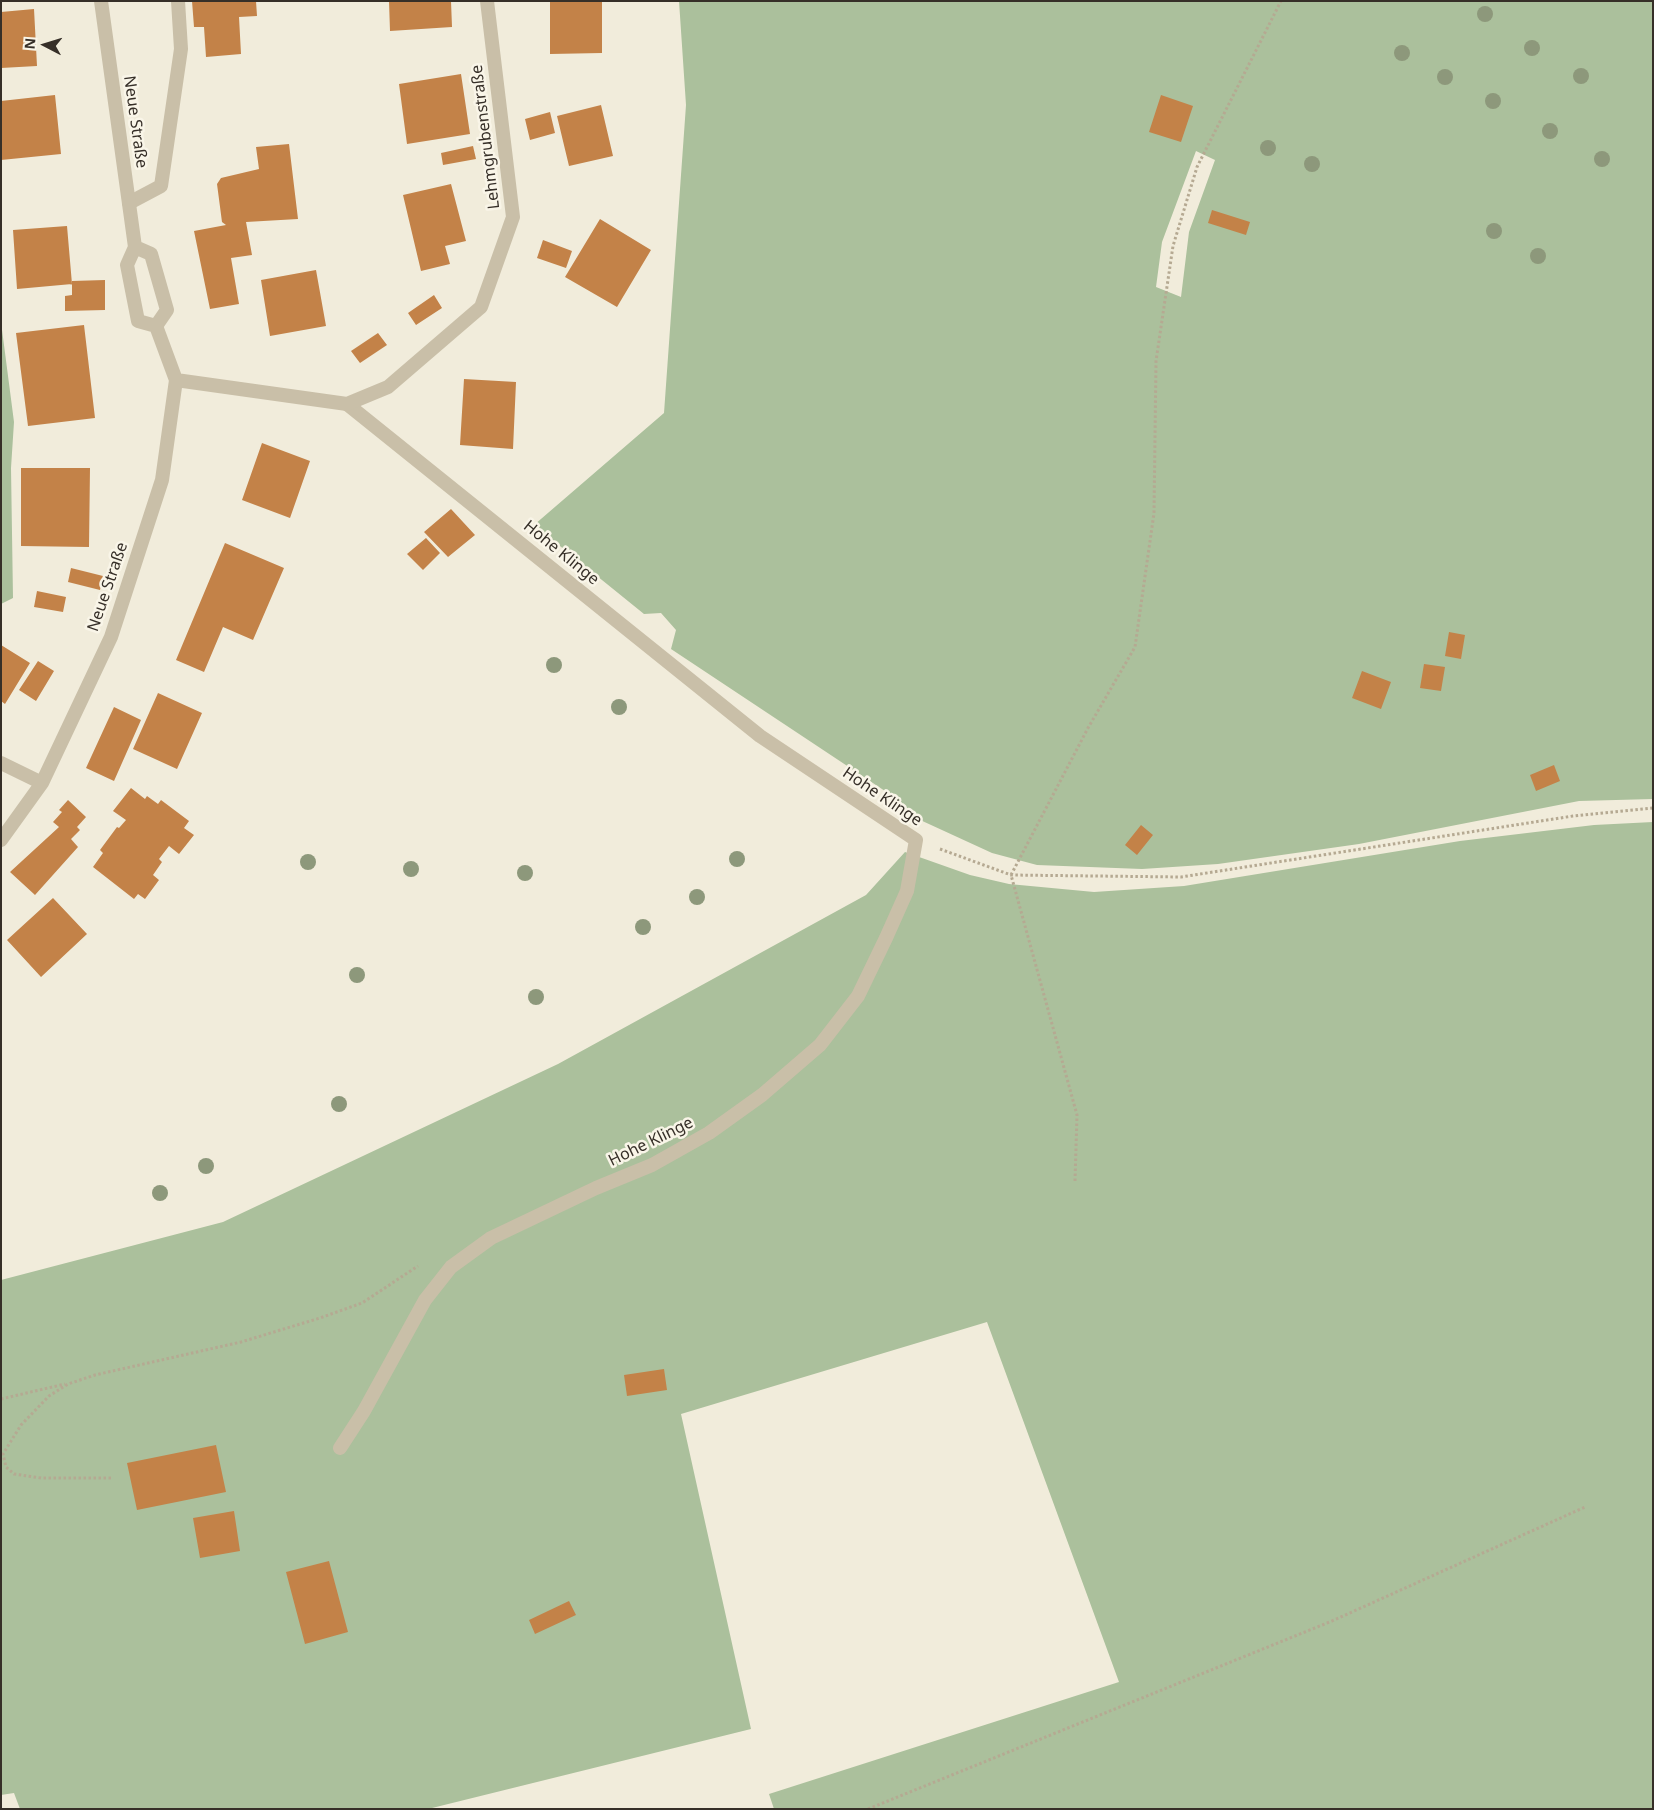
<!DOCTYPE html>
<html>
<head>
<meta charset="utf-8">
<style>
	body { margin:0 }
	#map { position:relative; width:1654px; height:1810px; overflow:hidden; background:#f1ecdb; font-family:"Noto Sans",sans-serif }
	canvas { display:block }
	.frame { position:absolute; inset:0; border:2px solid #362f28; pointer-events:none }
	.north { position:absolute; left:20px; top:20px; width:50px; height:50px; -webkit-text-stroke:4px #f9f5e8; paint-order:stroke; rotate:275deg; font-size:14px; font-weight:700; line-height:20px; text-align:center; color:#362f28 }
	.north::after { content:''; display:block; margin:auto; width:18px; height:22px; background:#362f28; clip-path:polygon(50% 0,100% 100%,50% 72%,0 100%) }
</style>
</head>
<body>
<div id="map">
<canvas width="1654" height="1810"></canvas>
<div class="frame"></div>
<div class="north">N</div>
</div>
<script>
const ctx = document.querySelector('canvas').getContext('2d');
ctx.lineJoin = 'round';
function paint(path, color) { ctx.fillStyle = color; ctx.fill(path, 'evenodd'); }
const shape = rows => new Path2D(rows.map(r => 'M' + r).join(''));
function trace(path, color, width, dash) { ctx.strokeStyle = color; ctx.lineWidth = width; ctx.lineCap = dash ? 'butt' : 'round'; ctx.setLineDash(dash || []); ctx.stroke(path); }
function drawText(font, color, halo, rows, align = 'center') {
  ctx.font = font + ' "Noto Sans",sans-serif'; ctx.lineWidth = 5; ctx.setLineDash([]); ctx.textBaseline = 'middle'; ctx.strokeStyle = halo; ctx.fillStyle = color; for (const [text, x, y, turn = 0] of rows) {
    ctx.save(); ctx.translate(x, y); ctx.rotate((+turn || 0) * Math.PI / 180); ctx.textAlign = isNaN(turn) ? turn : align; if (halo) ctx.strokeText(text, 0, 0); ctx.fillText(text, 0, 0); ctx.restore();
  }
}
const green = shape([
	[679,1,1653,1,1653,799,1579,801,1359,844,1218,864,1142,869,1037,865,992,853,918,819,894,797,671,649,676,630,661,613,644,614,534,525,664,413,686,105],
	[1196,151,1215,160,1189,232,1181,297,1156,287,1162,242],
	[1,322,14,422,11,468,13,598,1,604],
	[1653,822,1653,1809,774,1809,769,1794,1119,1682,987,1322,681,1414,751,1729,428,1809,20,1809,14,1793,1,1795,1,1280,223,1222,558,1064,866,895,905,852,970,875,1009,884,1094,892,1184,886,1460,841,1594,825]
]);
const building = shape([
	[192,1,256,1,257,16,239,17,241,54,206,57,204,27,194,27],
	[389,1,451,1,452,27,390,31],
	[550,1,602,1,602,53,550,54],
	[34,9,37,66,1,68,1,12],
	[461,74,470,134,407,144,399,84],
	[55,95,61,154,1,160,1,101],
	[1161,95,1193,106,1181,142,1149,132],
	[601,105,613,156,569,166,557,116],
	[550,112,555,133,530,140,525,119],
	[289,144,298,219,246,222,252,255,231,258,239,304,210,309,194,231,226,225,222,222,217,184,221,178,259,169,256,147],
	[473,146,476,159,443,165,441,153],
	[451,184,466,241,445,246,450,264,421,271,403,195],
	[1212,210,1250,222,1246,235,1208,223],
	[600,219,651,250,617,307,565,277],
	[67,226,72,284,17,289,13,230],
	[543,240,572,251,566,268,537,258],
	[316,270,326,326,270,336,261,280],
	[105,280,105,310,65,311,65,296,72,295,72,281],
	[434,295,442,308,416,325,408,313],
	[84,325,95,418,28,426,16,333],
	[378,333,387,345,360,363,351,351],
	[464,379,516,382,513,449,460,445],
	[262,443,310,461,290,518,242,500],
	[21,468,90,468,89,547,21,546],
	[451,509,475,535,448,557,424,532],
	[426,538,440,553,423,570,407,554],
	[225,543,284,568,253,640,223,627,204,672,176,660],
	[71,568,103,576,100,590,68,582],
	[37,591,66,597,63,612,34,607],
	[1449,632,1465,635,1461,659,1445,656],
	[1,645,30,663,5,704,1,701],
	[38,661,54,671,36,701,19,690],
	[1424,664,1445,667,1441,691,1420,688],
	[1362,671,1391,682,1381,709,1352,698],
	[158,693,202,713,177,769,133,749],
	[114,707,141,720,114,781,86,768],
	[1554,765,1560,781,1536,791,1530,775],
	[131,788,145,799,147,796,158,804,161,800,189,821,184,828,194,835,179,854,169,846,159,859,162,862,153,875,159,880,145,899,138,894,134,899,93,867,103,853,100,850,117,827,119,828,126,820,113,811],
	[68,800,86,817,77,827,80,830,71,839,78,847,35,895,10,872,59,827,53,822,62,812,59,810],
	[1141,825,1153,835,1137,855,1125,845],
	[53,898,87,934,41,977,7,940],
	[664,1369,667,1390,627,1396,624,1375],
	[216,1445,226,1492,137,1510,127,1463],
	[234,1511,240,1551,200,1558,193,1518],
	[329,1561,348,1632,305,1644,286,1572],
	[569,1601,576,1615,535,1634,529,1620]
]);
const path = shape([
	[940,849,1011,875,1181,877,1573,816,1653,808],
	[1075,1181,1077,1115,1011,875,1088,728,1135,647,1154,513,1156,361,1173,246,1197,167,1281,1],
	[1,1399,65,1384],
	[111,1478,41,1478,14,1474,6,1467,3,1454,21,1425,49,1396,68,1384,95,1375,241,1342,320,1318,362,1303,418,1266],
	[868,1809,1332,1621,1585,1507]
]);
const service = shape([
	[129,203,161,186,181,49,178,1],
	[340,1448,364,1411,425,1300,451,1267,491,1238,596,1188,652,1165,709,1133,762,1095,820,1045,858,996,886,938,907,891,916,840,760,736,347,404]
]);
const minor = shape([
	[101,1,135,247,127,265,138,321,156,326],
	[135,247,151,254,167,310,156,326],
	[176,380,347,404,388,387,481,307,513,217,487,1],
	[1,763,42,783],
	[1,840,42,783,111,637,162,480,176,380,156,326]
]);
const trees = [
	[1485,14],
	[1532,48],
	[1402,53],
	[1581,76],
	[1445,77],
	[1493,101],
	[1550,131],
	[1268,148],
	[1602,159],
	[1312,164],
	[1494,231],
	[1538,256],
	[554,665],
	[619,707],
	[737,859],
	[308,862],
	[411,869],
	[525,873],
	[697,897],
	[643,927],
	[357,975],
	[536,997],
	[339,1104],
	[206,1166],
	[160,1193]
];
const streetNames = [
	["Neue Straße",135,122,82],
	["Lehmgrubenstraße",486,137,-97],
	["Hohe Klinge",561,553,39],
	["Neue Straße",108,587,-71],
	["Hohe Klinge",882,797,34],
	["Hohe Klinge",651,1142,-26]
];
paint(green, '#abc09c');
paint(building, '#c38248');
trace(path, '#b5a992', 3, [2.5, 2.5]);
trace(service, '#c9bfa8', 14);
trace(minor, '#c9bfa8', 14);
ctx.fillStyle = '#8d987b';
for (const [x, y] of trees) { ctx.beginPath(); ctx.arc(x, y, 8, 0, 2 * Math.PI); ctx.fill(); }
drawText('16px', '#362f28', '#f9f5e8', streetNames);
</script>
</body>
</html>
